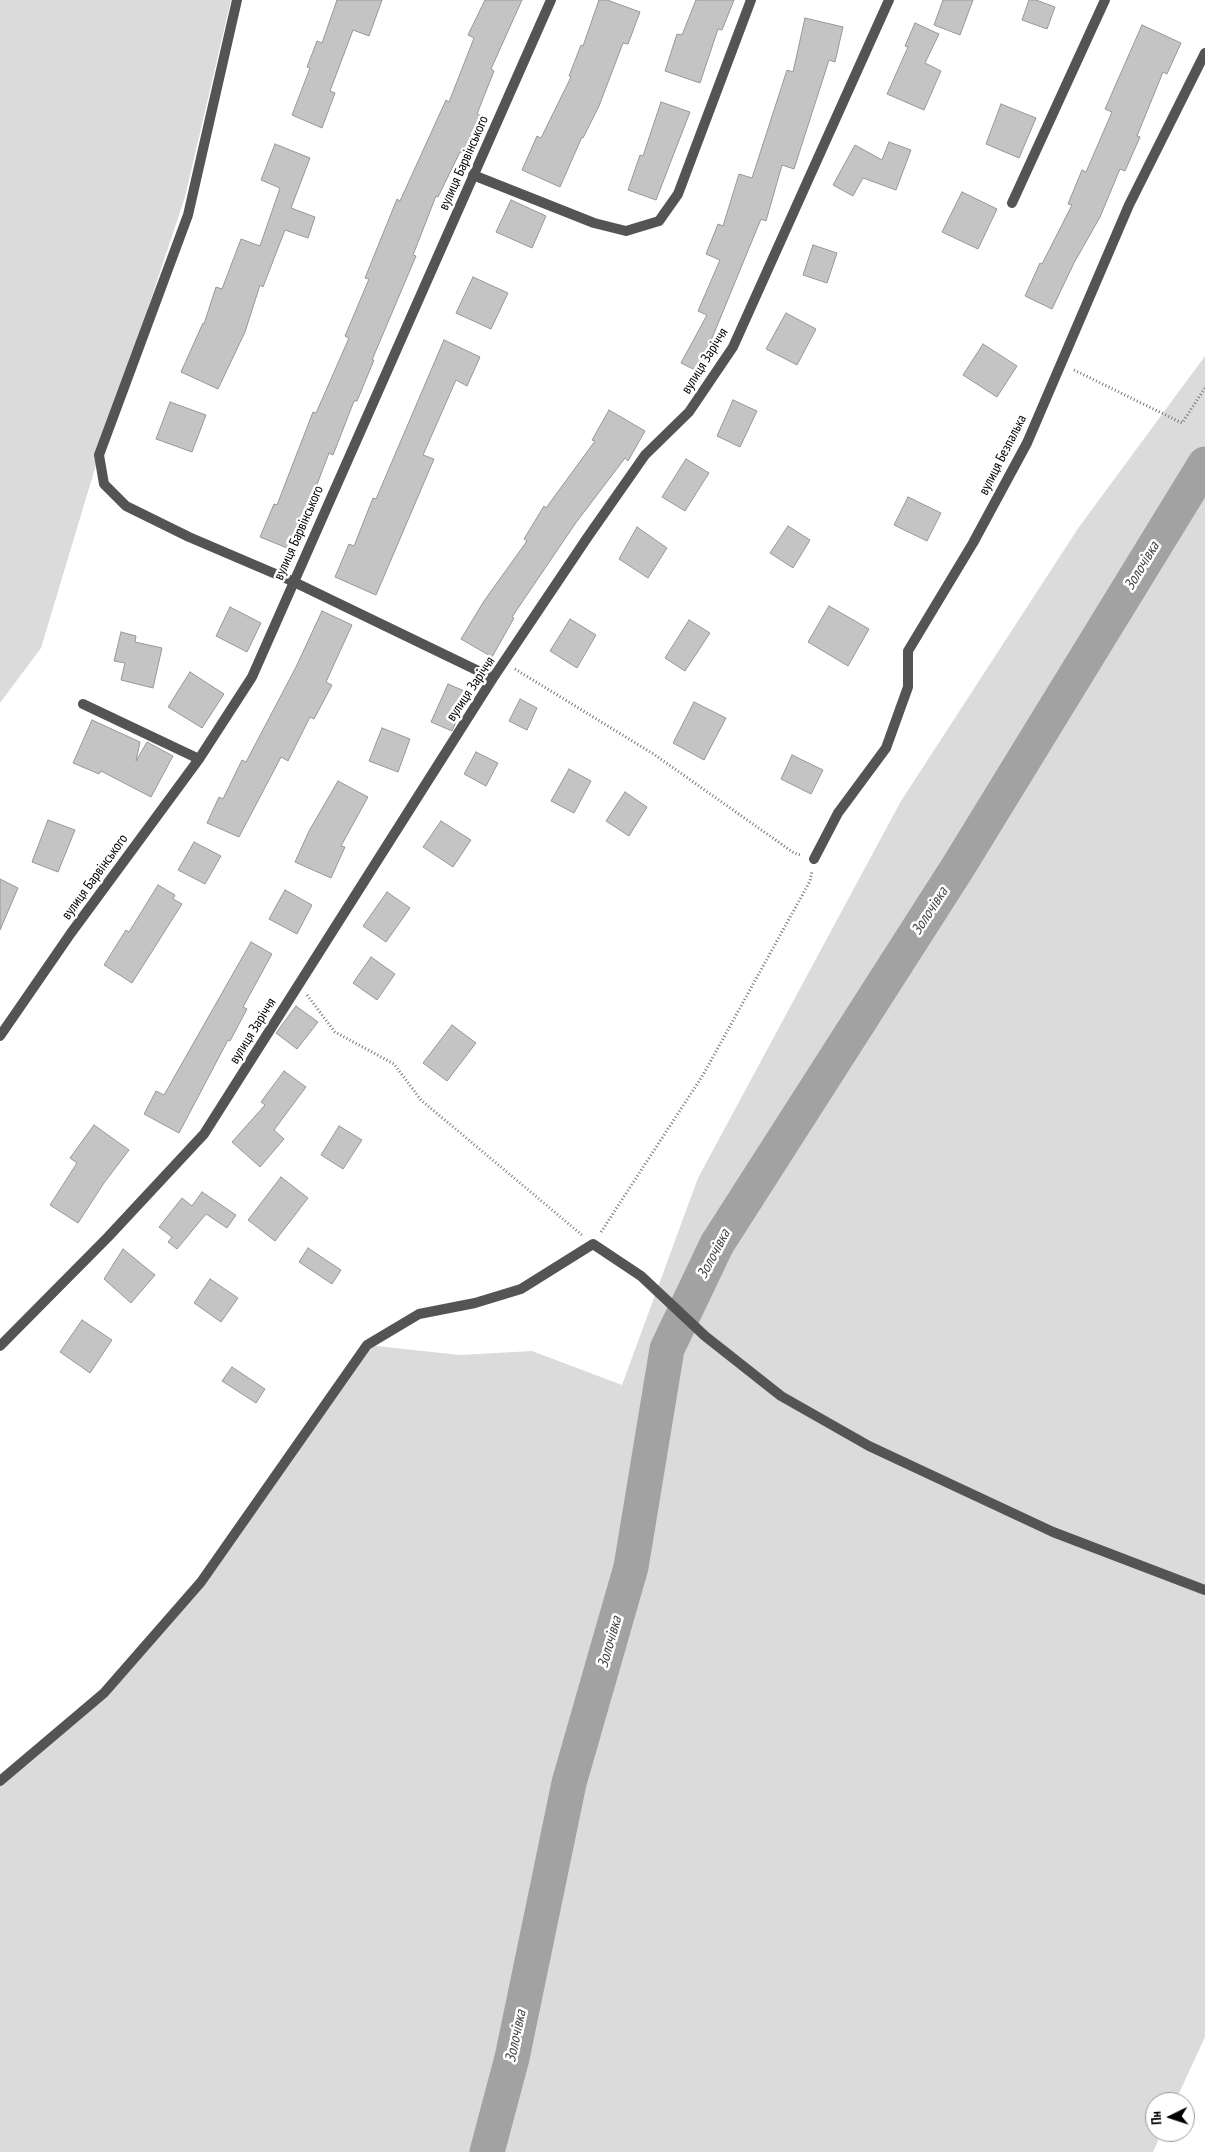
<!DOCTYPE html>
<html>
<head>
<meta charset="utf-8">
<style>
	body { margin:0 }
	#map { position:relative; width:1205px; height:2152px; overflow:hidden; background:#fff; font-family:"PT Sans Narrow",sans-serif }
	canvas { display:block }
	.north { position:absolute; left:1145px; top:2092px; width:50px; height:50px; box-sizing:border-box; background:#fff; border:1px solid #999; border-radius:50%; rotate:266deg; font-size:14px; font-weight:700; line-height:20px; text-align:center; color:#000 }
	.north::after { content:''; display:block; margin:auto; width:18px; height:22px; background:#000; clip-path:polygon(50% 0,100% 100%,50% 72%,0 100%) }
</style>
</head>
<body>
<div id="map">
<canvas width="1205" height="2152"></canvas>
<div class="north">Пн</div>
</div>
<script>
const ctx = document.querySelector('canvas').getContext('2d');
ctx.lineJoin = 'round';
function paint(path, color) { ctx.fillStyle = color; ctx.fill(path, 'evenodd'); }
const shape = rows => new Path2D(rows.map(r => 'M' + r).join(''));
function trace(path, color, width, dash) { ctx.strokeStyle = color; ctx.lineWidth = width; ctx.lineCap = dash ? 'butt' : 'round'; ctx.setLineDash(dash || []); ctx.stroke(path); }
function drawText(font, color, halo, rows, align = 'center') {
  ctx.font = font + ' "PT Sans Narrow",sans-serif'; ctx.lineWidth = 5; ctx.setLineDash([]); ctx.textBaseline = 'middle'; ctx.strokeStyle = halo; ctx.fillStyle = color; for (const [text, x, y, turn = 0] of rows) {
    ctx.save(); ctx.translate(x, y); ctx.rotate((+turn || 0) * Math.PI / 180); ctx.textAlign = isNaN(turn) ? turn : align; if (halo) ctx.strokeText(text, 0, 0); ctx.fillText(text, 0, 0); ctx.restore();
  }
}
const green = shape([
	[0,0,231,0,185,197,99,455,41,648,0,703],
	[1205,356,1205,2037,1175,2102,1155,2102,1155,2132,1162,2132,1153,2152,0,2152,0,1781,104,1693,201,1582,367,1345,460,1355,532,1351,622,1385,698,1178,901,801,1079,527]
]);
const river = shape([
	[487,2152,512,2058,569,1783,631,1567,667,1349,717,1244,958,867,1205,464]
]);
const building = shape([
	[337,0,382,0,369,36,353,30,330,91,335,93,322,128,292,115,310,68,307,67,317,41,322,43,337,0],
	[485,0,522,0,491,69,494,71,477,114,482,116,466,155,460,152,438,197,436,196,413,255,416,256,372,360,374,360,357,401,354,401,333,455,329,453,292,550,260,537,274,504,277,505,313,412,316,413,349,338,345,336,369,279,365,278,397,199,400,201,446,100,449,102,474,38,468,35,485,0],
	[599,0,607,0,640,12,628,44,623,43,599,106,583,138,582,137,560,187,522,170,537,136,541,138,571,77,569,76,581,45,583,46,599,0],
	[696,0,734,0,722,30,718,29,700,83,665,71,677,34,682,35,696,0],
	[943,0,973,0,960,35,934,25,943,0],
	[1029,0,1036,0,1055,7,1047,29,1022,20,1029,0],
	[805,18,843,27,835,62,829,60,794,169,782,165,766,221,761,219,710,343,715,346,701,373,681,363,707,315,698,311,720,260,706,254,718,224,723,226,739,174,752,178,787,70,793,72,805,18],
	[915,23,939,34,925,63,941,71,924,110,887,94,908,47,905,46,915,23],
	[1142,25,1181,43,1167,74,1163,72,1137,136,1140,137,1125,171,1120,169,1100,217,1074,263,1052,309,1025,296,1040,263,1042,264,1072,205,1068,204,1082,170,1086,172,1112,112,1105,109,1142,25],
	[661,102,690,112,656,200,628,190,640,155,643,156,661,102],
	[1001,104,1036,118,1019,158,986,144,1001,104],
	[889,142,911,150,896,190,863,178,853,196,833,185,855,145,882,160,889,142],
	[275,144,310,158,291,208,315,217,308,238,285,230,263,287,260,285,245,332,218,389,181,372,203,323,204,324,216,287,222,289,241,239,260,246,280,188,261,180,275,144],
	[962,192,997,209,978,249,942,232,962,192],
	[511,200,546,216,532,248,496,232,511,200],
	[813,245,837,253,827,283,803,275,813,245],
	[473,277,508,293,491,329,456,313,473,277],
	[786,313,816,329,797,365,766,349,786,313],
	[444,340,480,357,467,386,456,380,423,455,434,459,376,595,335,577,349,544,354,546,373,498,376,499,444,340],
	[983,344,1017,366,997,397,963,375,983,344],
	[733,400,757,411,740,447,717,436,733,400],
	[170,402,206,415,192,452,156,439,170,402],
	[609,410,645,431,628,461,625,458,575,524,512,617,514,618,492,657,461,639,484,601,527,541,524,539,544,506,546,508,595,441,592,440,609,410],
	[686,459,709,473,685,511,662,497,686,459],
	[908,497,941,513,927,541,894,525,908,497],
	[788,526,810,540,793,568,770,553,788,526],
	[637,527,667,548,648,578,619,559,637,527],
	[829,606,869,629,848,666,808,642,829,606],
	[230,607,261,623,247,652,216,636,230,607],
	[322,611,352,625,326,682,332,685,314,719,310,717,288,761,281,757,239,837,207,823,219,797,223,799,242,760,246,762,296,667,322,611],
	[570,619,596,635,577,668,550,651,570,619],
	[689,620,710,633,685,671,665,658,689,620],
	[121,632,136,636,135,642,162,648,153,688,121,680,125,663,114,661,121,632],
	[190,672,224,694,202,728,168,707,190,672],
	[448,684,469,693,452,731,431,722,448,684],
	[520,699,537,708,527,730,509,721,520,699],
	[694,702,726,718,704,760,673,743,694,702],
	[92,720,140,742,136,761,147,742,173,756,151,797,101,771,99,774,73,763,92,720],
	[382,728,410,739,398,772,369,761,382,728],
	[476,752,498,763,486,786,464,774,476,752],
	[792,755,823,770,811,794,781,779,792,755],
	[569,769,591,781,574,813,551,801,569,769],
	[338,781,368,797,341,846,345,847,331,878,295,862,309,831,338,781],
	[625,792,647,807,629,836,606,821,625,792],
	[48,820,75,830,58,872,32,862,48,820],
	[441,821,471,840,453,867,423,847,441,821],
	[194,842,221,856,205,884,178,870,194,842],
	[0,879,18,888,0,930,0,879],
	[158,885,175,895,173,899,182,904,132,983,104,965,126,930,129,932,158,885],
	[285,890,312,905,297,934,269,919,285,890],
	[387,892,410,908,386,942,363,926,387,892],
	[251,942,272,954,243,1007,247,1009,230,1041,228,1040,179,1133,144,1114,156,1091,164,1095,251,942],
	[371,957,395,974,377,1000,353,983,371,957],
	[296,1006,318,1022,297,1049,276,1033,296,1006],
	[452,1025,476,1043,447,1081,423,1063,452,1025],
	[284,1071,306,1087,274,1130,284,1139,260,1167,232,1142,265,1105,261,1102,284,1071],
	[94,1125,129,1150,104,1183,78,1223,50,1205,77,1163,70,1158,94,1125],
	[339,1126,362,1140,343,1169,321,1155,339,1126],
	[281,1177,308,1198,275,1241,248,1220,281,1177],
	[202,1192,236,1215,227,1228,206,1214,177,1249,168,1242,172,1237,159,1227,182,1198,192,1206,202,1192],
	[308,1248,341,1270,332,1284,299,1262,308,1248],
	[123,1249,155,1275,131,1303,104,1279,123,1249],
	[210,1279,238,1298,221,1322,194,1303,210,1279],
	[82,1320,112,1340,90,1373,60,1352,82,1320],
	[232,1367,265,1389,256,1403,222,1381,232,1367]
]);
const path = shape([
	[1074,370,1182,423,1205,388],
	[515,669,655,755,794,853,801,855],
	[307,995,335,1032,394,1064,421,1100,582,1235],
	[601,1232,703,1075,810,881,812,871]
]);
const street = shape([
	[237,0,188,215,99,455,104,484,126,506,189,537,292,581,493,678],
	[473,175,594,223,626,231,659,221,678,194,751,0],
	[1012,203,1105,0],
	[83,704,199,759],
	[814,859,838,813,886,748,908,687,908,651,973,543,1027,443,1129,205,1205,53],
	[0,1036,71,933,199,759,252,677,551,0],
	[0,1346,108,1237,204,1134,493,678,587,538,645,455,689,412,733,347,889,0],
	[0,1781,104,1693,201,1582,367,1345,419,1314,475,1303,521,1289,593,1244,641,1276,705,1336,781,1396,869,1446,1053,1532,1205,1590]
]);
const streetNames = [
	["вулиця Барвінського",464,163,-66],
	["вулиця Заріччя",705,361,-58],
	["вулиця Безпалька",1003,455,-63],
	["вулиця Барвінського",299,533,-66],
	["вулиця Заріччя",471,689,-56],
	["вулиця Барвінського",95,877,-54],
	["вулиця Заріччя",253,1031,-58]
];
const waterNames = [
	["Золочівка",1142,566,-59],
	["Золочівка",930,911,-57],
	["Золочівка",714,1254,-62],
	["Золочівка",610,1642,-74],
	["Золочівка",516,2036,-78]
];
paint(green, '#dbdbdb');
trace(river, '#a2a2a2', 35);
paint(building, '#c4c4c4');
trace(building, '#989898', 1);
trace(path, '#767676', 3, [1, 2.5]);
trace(street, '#545454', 10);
drawText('14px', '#000', '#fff', streetNames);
drawText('italic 15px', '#434343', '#fff', waterNames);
</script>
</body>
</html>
